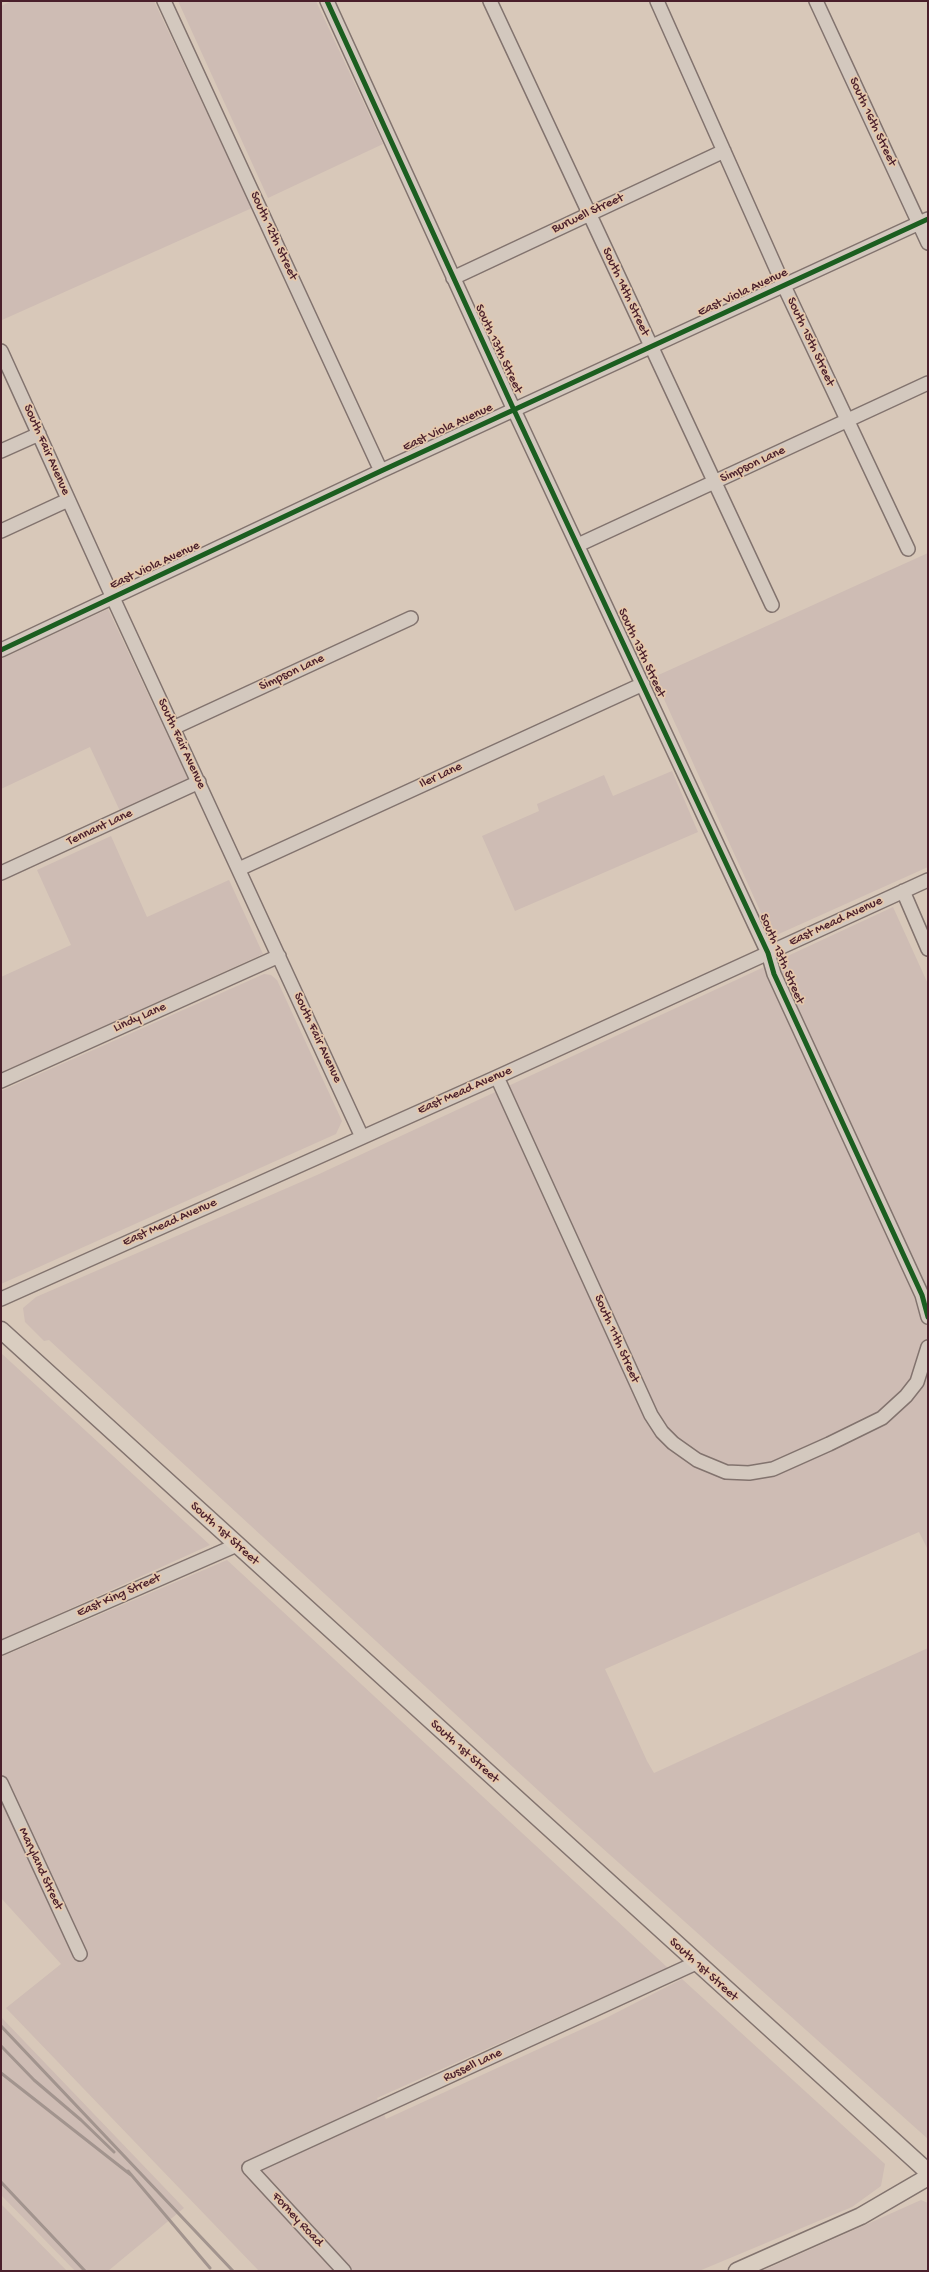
<!DOCTYPE html>
<html>
<head>
<meta charset="utf-8">
<style>
	body { margin:0 }
	#map { position:relative; width:929px; height:2272px; overflow:hidden; background:#d8c8b9; font-family:"Gochi Hand",sans-serif }
	canvas { display:block }
	.frame { position:absolute; inset:0; border:2px solid #4a1f2b; pointer-events:none }
</style>
</head>
<body>
<div id="map">
<canvas width="929" height="2272"></canvas>
<div class="frame"></div>
</div>
<script>
const ctx = document.querySelector('canvas').getContext('2d');
ctx.lineJoin = 'round';
function paint(path, color) { ctx.fillStyle = color; ctx.fill(path, 'evenodd'); }
const shape = rows => new Path2D(rows.map(r => 'M' + r).join(''));
function trace(path, color, width, dash) { ctx.strokeStyle = color; ctx.lineWidth = width; ctx.lineCap = dash ? 'butt' : 'round'; ctx.setLineDash(dash || []); ctx.stroke(path); }
function drawText(font, color, halo, rows, align = 'center') {
  ctx.font = font + ' "Gochi Hand",sans-serif'; ctx.lineWidth = 3.5; ctx.setLineDash([]); ctx.textBaseline = 'middle'; ctx.strokeStyle = halo; ctx.fillStyle = color; for (const [text, x, y, turn = 0] of rows) {
    ctx.save(); ctx.translate(x, y); ctx.rotate((+turn || 0) * Math.PI / 180); ctx.textAlign = isNaN(turn) ? turn : align; if (halo) ctx.strokeText(text, 0, 0); ctx.fillText(text, 0, 0); ctx.restore();
  }
}
const built = shape([
	[12,1,154,1,252,208,2,320,1,6],
	[178,1,316,1,383,144,268,198],
	[928,553,928,867,772,937,654,677],
	[108,609,188,779,120,811,90,747,1,789,1,659],
	[672,771,698,832,515,911,482,836,539,811,537,804,604,775,613,796],
	[111,836,147,917,229,880,263,954,1,1073,1,977,71,945,37,870],
	[893,907,928,984,928,1550,919,1532,605,1669,647,1761,654,1773,928,1648,928,2139,553,1804,49,1340,44,1341,25,1322,23,1308,36,1297,317,1175],
	[264,974,271,975,277,980,342,1121,336,1134,1,1284,1,1091],
	[1,1353,210,1545,1,1640],
	[227,1560,668,1968,377,2098,386,2119,604,2019,682,1979,885,2164,881,2186,852,2207,699,2271,259,2271,6,2008,61,1964,1,1898,1,1657],
	[1,2017,184,2208,108,2271,75,2271,1,2195],
	[921,2200,928,2203,928,2271,762,2271],
	[1,2204,67,2271,1,2271]
]);
const minor = shape([
	[164,1,381,471],
	[327,1,514,410,768,953,774,974,922,1295,928,1317],
	[490,1,772,605],
	[657,1,784,286,908,549],
	[816,1,928,243],
	[453,278,724,151],
	[1,351,113,598,362,1137],
	[1,451,39,434],
	[1,531,68,500],
	[578,545,928,383],
	[1,650,381,471,928,219],
	[173,728,411,618],
	[239,869,643,684],
	[1,873,199,782],
	[903,891,928,949],
	[497,1077,651,1415,662,1432,673,1443,697,1460,726,1472,749,1473,773,1469,829,1444,882,1418,906,1396,917,1382,928,1347],
	[1,1081,279,956],
	[1,1299,497,1077,928,880],
	[1,1648,237,1545],
	[1,1783,80,1954],
	[344,2271,249,2168,696,1963]
]);
const major = shape([
	[1,1330,928,2172],
	[737,2271,861,2216,928,2177]
]);
const rail = shape([
	[1,2026,233,2271],
	[1,2046,34,2080,81,2120,114,2152],
	[1,2073,131,2175],
	[128,2171,210,2268],
	[1,2182,85,2271]
]);
const cycleway = shape([
	[327,1,514,410,768,953,774,974,922,1295,928,1317],
	[1,650,381,471,928,219]
]);
const streetNames = [
	["South 16th Street",872,122,65],
	["Burwell Street",588,214,-25],
	["South 12th Street",273,236,65],
	["South 14th Street",625,292,65],
	["East Viola Avenue",743,293,-25],
	["South 15th Street",810,342,65],
	["South 13th Street",498,349,65],
	["East Viola Avenue",448,428,-25],
	["South Fair Avenue",46,450,66],
	["Simpson Lane",753,465,-25],
	["East Viola Avenue",155,566,-25],
	["South 13th Street",641,653,65],
	["Simpson Lane",292,673,-25],
	["South Fair Avenue",181,744,65],
	["Iler Lane",441,776,-25],
	["Tennant Lane",100,828,-25],
	["East Mead Avenue",836,922,-25],
	["South 13th Street",781,959,67],
	["Lindy Lane",140,1018,-24],
	["South Fair Avenue",317,1038,65],
	["East Mead Avenue",465,1091,-24],
	["East Mead Avenue",170,1223,-24],
	["South 11th Street",616,1339,66],
	["South 1st Street",224,1534,42],
	["East King Street",119,1596,-24],
	["South 1st Street",464,1752,42],
	["Maryland Street",40,1869,65],
	["South 1st Street",703,1970,42],
	["Russell Lane",473,2066,-25],
	["Forney Road",297,2220,47]
];
paint(built, '#cebcb4');
trace(minor, '#82736e', 16);
trace(major, '#82736e', 19);
trace(minor, '#d3c8be', 13);
trace(major, '#d9cdc0', 16);
trace(rail, '#a2948e', 3);
trace(cycleway, '#1b5e20', 5);
drawText('13px', '#4a1f2b', '#e5c8ac', streetNames);
</script>
</body>
</html>
